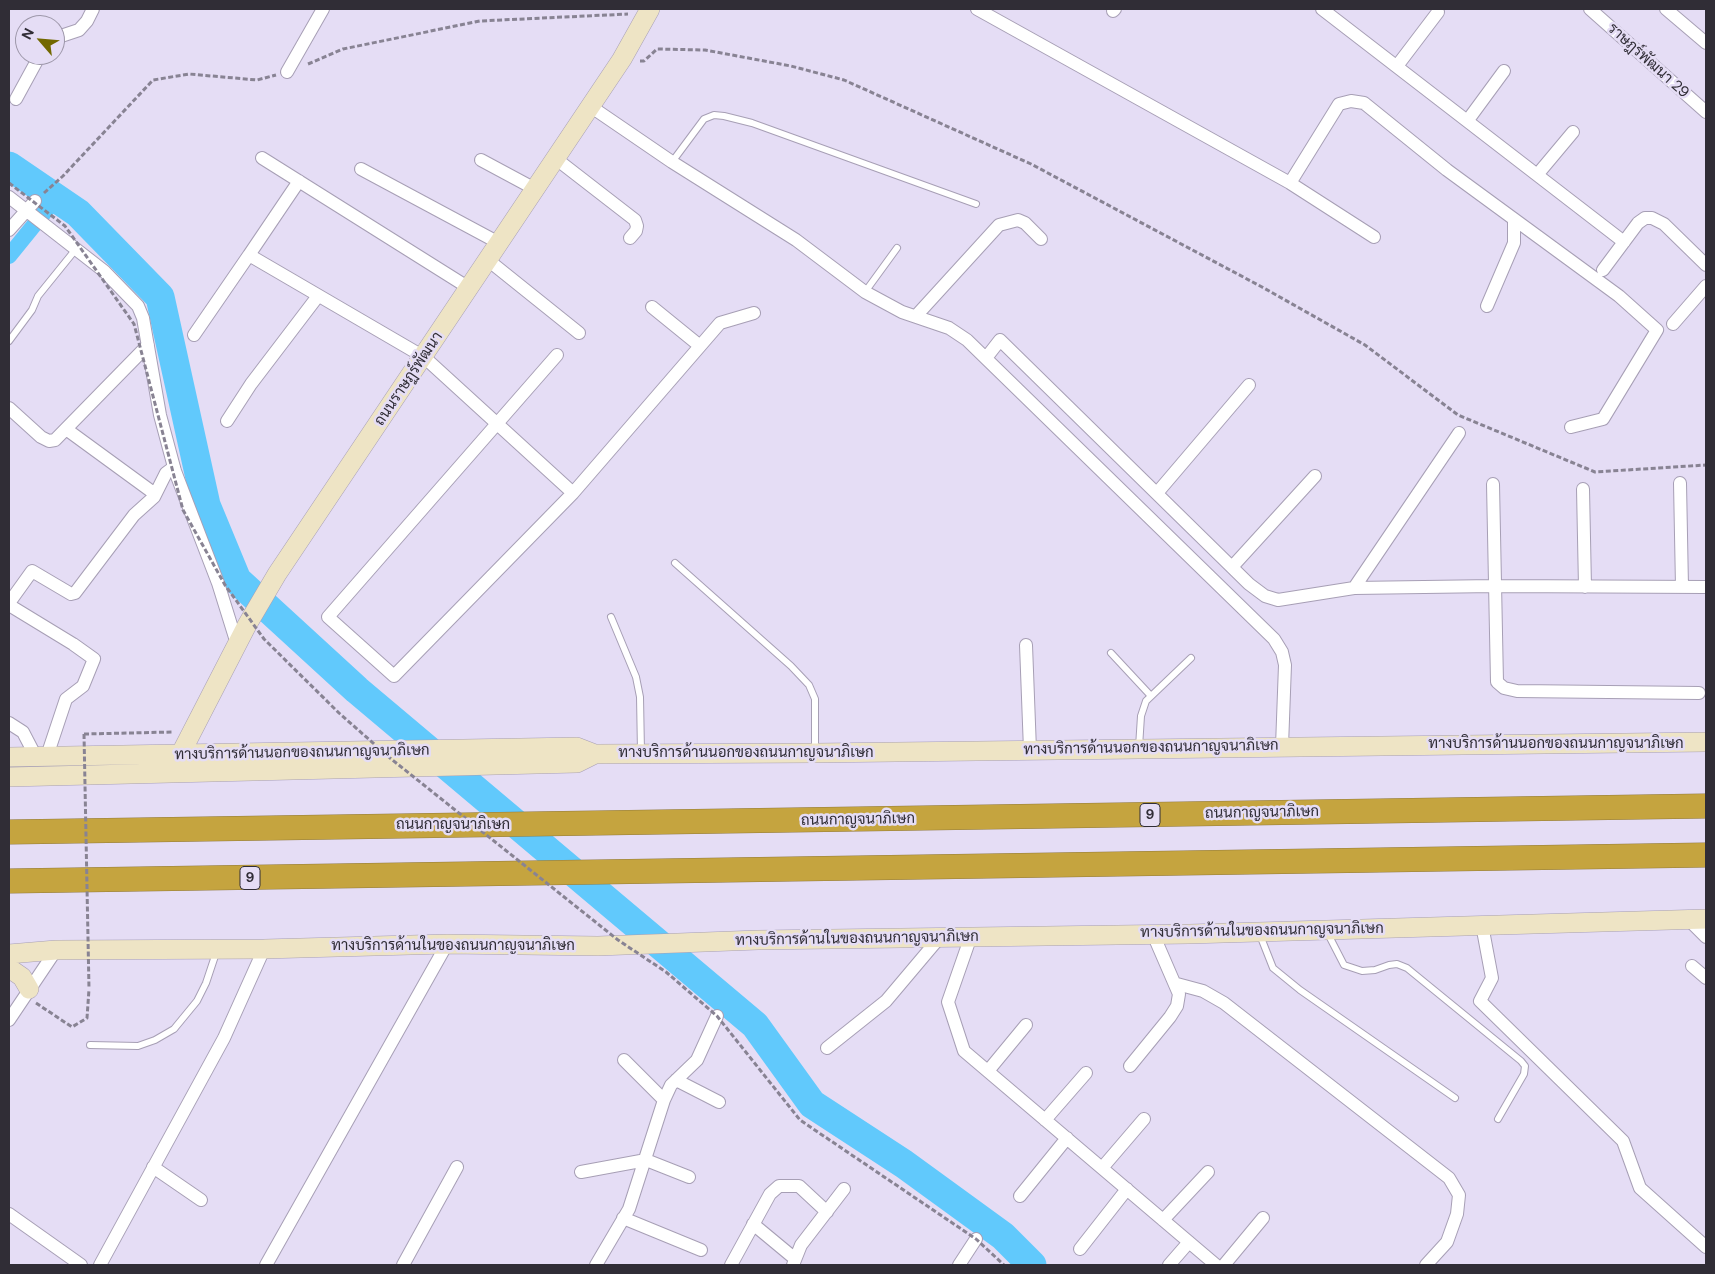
<!DOCTYPE html>
<html>
<head>
<meta charset="utf-8">
<style>
	body { margin:0 }
	#map { position:relative; width:1715px; height:1274px; overflow:hidden; background:#e5ddf5; font-family:"DM Sans",sans-serif }
	canvas { display:block }
	.frame { position:absolute; inset:0; border:10px solid #302d36; pointer-events:none }
	.north { position:absolute; left:15px; top:15px; width:50px; height:50px; box-sizing:border-box; background:#e5ddf5; border:1px solid #9d97a9; border-radius:50%; rotate:297deg; font-size:14px; font-weight:700; line-height:20px; text-align:center; color:#302d36 }
	.north::after { content:''; display:block; margin:auto; width:18px; height:22px; background:#726800; clip-path:polygon(50% 0,100% 100%,50% 72%,0 100%) }
</style>
</head>
<body>
<div id="map">
<canvas width="1715" height="1274"></canvas>
<div class="frame"></div>
<div class="north">N</div>
</div>
<script>
const ctx = document.querySelector('canvas').getContext('2d');
ctx.lineJoin = 'round';
const shape = rows => new Path2D(rows.map(r => 'M' + r).join(''));
function trace(path, color, width, dash) { ctx.strokeStyle = color; ctx.lineWidth = width; ctx.lineCap = dash ? 'butt' : 'round'; ctx.setLineDash(dash || []); ctx.stroke(path); }
function drawText(font, color, halo, rows, align = 'center') {
  ctx.font = font + ' "DM Sans",Sarabun,sans-serif'; ctx.lineWidth = 5; ctx.setLineDash([]); ctx.textBaseline = 'middle'; ctx.strokeStyle = halo; ctx.fillStyle = color; for (const [text, x, y, turn = 0] of rows) {
    ctx.save(); ctx.translate(x, y); ctx.rotate((+turn || 0) * Math.PI / 180); ctx.textAlign = isNaN(turn) ? turn : align; if (halo) ctx.strokeText(text, 0, 0); ctx.fillText(text, 0, 0); ctx.restore();
  }
}
const canal = shape([
	[9,256,56,198]
]);
const river = shape([
	[9,166,78,213,160,297,206,505,237,580,357,690,755,1025,812,1104,904,1164,1003,1236,1032,1265]
]);
const path = shape([
	[640,61,644,61,657,49,705,50,791,66,844,80,1031,164,1262,287,1365,345,1458,415,1595,472,1706,465],
	[308,64,343,49,480,21,628,14],
	[44,193,63,176,153,80,189,74,257,80,276,75],
	[84,734,173,732],
	[36,1003,72,1027,87,1018,89,989]
]);
const lane = shape([
	[672,162,704,119,714,115,724,116,752,123,976,204],
	[865,292,897,248],
	[9,341,32,310,38,296,76,249],
	[675,563,791,666,809,685,815,699,815,752],
	[611,617,636,677,640,697,641,752],
	[1111,653,1151,696],
	[1139,747,1141,716,1146,701,1191,658],
	[1327,932,1344,965,1362,971,1375,970,1389,965,1397,964,1407,968,1521,1061,1525,1066,1524,1074,1498,1119],
	[1260,935,1273,968,1300,990,1455,1098],
	[90,1045,138,1046,155,1040,174,1029,197,1001,206,983,216,953]
]);
const street = shape([
	[977,9,1290,183,1374,237],
	[1322,9,1624,242],
	[1590,9,1706,112],
	[1666,9,1706,43],
	[1113,11,1115,9],
	[55,38,79,30,87,21,93,9],
	[1397,66,1438,12],
	[287,72,323,9],
	[16,99,40,55],
	[590,106,672,162,796,240,865,292,902,312,949,328,967,340,1274,639,1282,652,1285,665,1282,746],
	[1468,120,1504,71],
	[262,158,469,288],
	[555,158,635,220,637,226,636,231,630,238],
	[481,160,535,189],
	[361,169,499,243],
	[1537,175,1573,132],
	[1290,183,1339,104,1351,101,1364,103,1447,170,1619,296,1657,330,1603,419,1571,427],
	[9,197,104,271,138,306,143,318,160,415,175,471,218,583,237,644],
	[9,230,35,201],
	[249,255,299,181],
	[488,260,579,333],
	[1603,270,1638,223,1645,218,1652,218,1664,224,1706,265],
	[1487,306,1514,243,1514,219],
	[652,307,700,346],
	[916,316,999,225,1018,220,1025,223,1041,239],
	[1673,324,1706,286],
	[194,335,249,255,424,357,573,493],
	[557,355,328,617,394,676,573,493,720,323,754,313],
	[986,358,1000,340,1249,584,1265,596,1278,600,1354,588,1494,586,1706,587],
	[9,408,41,437,49,441,55,440,148,345],
	[227,421,251,384,318,296],
	[66,429,155,494],
	[1680,483,1682,587],
	[1493,484,1497,682,1504,688,1517,691,1699,693],
	[1583,489,1585,587],
	[1157,493,1249,385],
	[1232,567,1315,476],
	[1354,588,1459,433],
	[9,603,32,571,71,594,75,593,134,515,154,497,166,473,174,467],
	[9,605,73,644,94,659,83,686,66,699,47,756],
	[1026,645,1030,750],
	[9,723,23,732,36,757],
	[1689,920,1706,937],
	[1482,925,1492,978,1480,1001,1623,1141,1640,1188,1706,1247],
	[971,936,948,1002,964,1051,1216,1265],
	[1692,966,1706,978],
	[1177,984,1203,991,1224,1003,1449,1178,1459,1195,1457,1214,1447,1242,1426,1265],
	[9,1020,56,950],
	[827,1048,886,1001,940,937],
	[624,1060,664,1100],
	[1130,1066,1170,1017,1177,1006,1179,994,1153,934],
	[988,1071,1026,1025],
	[676,1080,719,1102],
	[1045,1120,1086,1073],
	[153,1167,201,1200],
	[1102,1168,1144,1119],
	[581,1172,646,1160,689,1177],
	[1020,1196,1067,1138],
	[9,1214,81,1265],
	[623,1218,701,1250],
	[1163,1220,1208,1172],
	[753,1224,794,1258],
	[1080,1249,1127,1189],
	[100,1265,224,1038,264,949],
	[266,1265,447,944],
	[403,1265,457,1167],
	[596,1265,629,1209,664,1100,671,1085,697,1060,717,1016],
	[731,1265,770,1194,779,1186,799,1186,827,1212],
	[793,1265,801,1245,844,1189],
	[959,1265,976,1239],
	[1169,1265,1189,1242],
	[1224,1265,1263,1218]
]);
const secondary = shape([
	[180,755,247,625,277,574,622,59,650,9],
	[9,757,577,747,595,754,815,753,1706,742],
	[9,777,577,763,595,754],
	[9,954,56,950,264,949,447,944,598,946,758,940,1189,934,1706,919],
	[9,968,22,977,29,989]
]);
const highway = shape([
	[9,832,1706,806],
	[9,881,1706,855]
]);
const pathBridge = shape([
	[9,183,65,226,134,324,183,510,225,585,264,639,339,713,390,758,618,940,666,972,717,1016,800,1120,976,1239,1004,1265],
	[84,734,89,989]
]);
const shields = [
	[1150,815,20],
	[250,878,20]
];
const shieldNames = [
	["9",1150,815],
	["9",250,878]
];
const streetNames = [
	["ราษฎร์พัฒนา 29",1648,61,42],
	["ถนนราษฏร์พัฒนา",409,379,-56],
	["ทางบริการด้านนอกของถนนกาญจนาภิเษก",1556,744],
	["ทางบริการด้านนอกของถนนกาญจนาภิเษก",1151,748,-1],
	["ทางบริการด้านนอกของถนนกาญจนาภิเษก",302,753,-1],
	["ทางบริการด้านนอกของถนนกาญจนาภิเษก",746,753],
	["ถนนกาญจนาภิเษก",1262,813,-1],
	["ถนนกาญจนาภิเษก",858,820,-1],
	["ถนนกาญจนาภิเษก",453,825],
	["ทางบริการด้านในของถนนกาญจนาภิเษก",1262,931,-1],
	["ทางบริการด้านในของถนนกาญจนาภิเษก",857,939,-1],
	["ทางบริการด้านในของถนนกาญจนาภิเษก",453,946]
];
trace(canal, '#61c9fc', 16);
trace(river, '#61c9fc', 29);
trace(lane, '#a79fb5', 8);
trace(street, '#a79fb5', 14);
trace(secondary, '#a79fb5', 20);
trace(highway, '#917a3c', 25);
trace(path, '#888393', 3, [5, 2.5]);
trace(lane, '#fff', 6);
trace(street, '#fff', 12);
trace(secondary, '#eee4c5', 19);
trace(highway, '#c5a43f', 24);
trace(pathBridge, '#888393', 3, [5, 2.5]);
for (const [x, y, w] of shields) { const box = new Path2D(); box.roundRect(x - w / 2, y - 11.5, w, 23, 4); ctx.fillStyle = '#e5ddf5'; ctx.fill(box); trace(box, '#302d36', 1); }
drawText('bold 14px', '#302d36', null, shieldNames);
drawText('15px', '#302d36', '#e5ddf5', streetNames);
</script>
</body>
</html>
